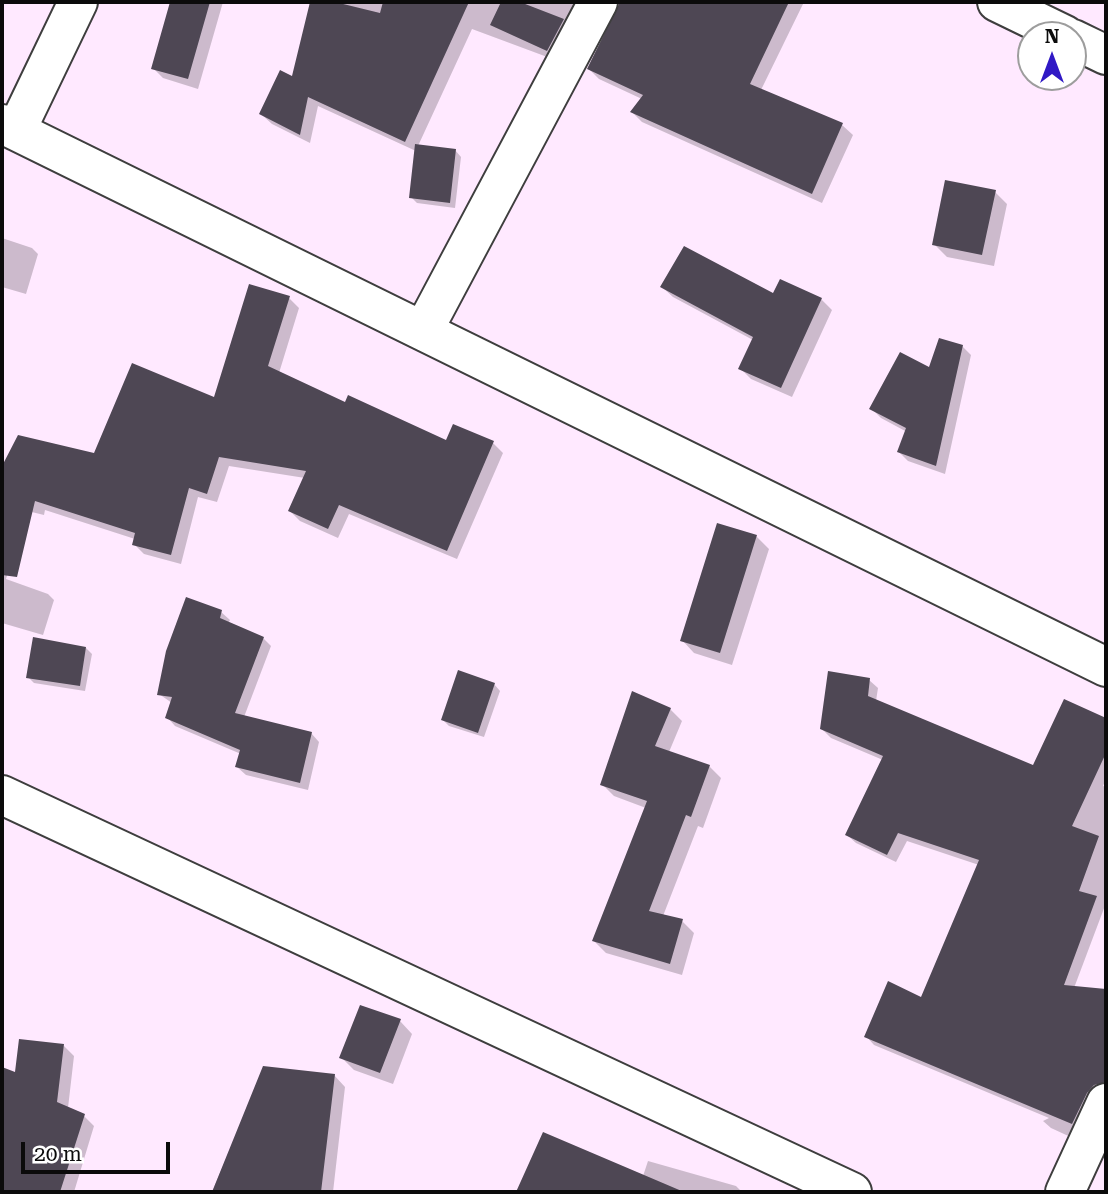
<!DOCTYPE html>
<html>
<head>
<meta charset="utf-8">
<style>
	body { margin:0 }
	#map { position:relative; width:1108px; height:1194px; overflow:hidden; background:#ffe9ff; font-family:"Roboto Serif",serif }
	canvas { display:block }
	.frame { position:absolute; inset:0; border:4px solid #0b0b0b; pointer-events:none }
	.north { position:absolute; left:1017px; top:21px; width:70px; height:70px; box-sizing:border-box; background:#fff; border:2px solid #9d9d9d; border-radius:50%; rotate:0deg; font-size:19px; font-weight:700; line-height:28px; text-align:center; color:#0b0b0b }
	.north::after { content:''; display:block; margin:auto; width:24px; height:32px; background:#3019c5; clip-path:polygon(50% 0,100% 100%,50% 72%,0 100%) }
	.scale { position:absolute; left:21px; top:1142px; width:149px; height:32px; box-sizing:border-box; border:4px solid #0b0b0b; border-top:0; padding-left:9px; font-size:21px; line-height:24px; white-space:nowrap; color:#0b0b0b; -webkit-text-stroke:5px #fff; paint-order:stroke }
</style>
</head>
<body>
<div id="map">
<canvas width="1108" height="1194"></canvas>
<div class="frame"></div>
<div class="north">N</div>
<div class="scale">20 m</div>
</div>
<script>
const ctx = document.querySelector('canvas').getContext('2d');
ctx.lineJoin = 'round';
function paint(path, color) { ctx.fillStyle = color; ctx.fill(path, 'evenodd'); }
const shape = rows => new Path2D(rows.map(r => 'M' + r).join(''));
function trace(path, color, width, dash) { ctx.strokeStyle = color; ctx.lineWidth = width; ctx.lineCap = dash ? 'butt' : 'round'; ctx.setLineDash(dash || []); ctx.stroke(path); }
const shadow = shape([
	[171,2,223,2,198,89,163,78,153,68],
	[312,2,589,2,558,61,472,29,418,146,455,150,461,157,455,208,417,203,411,197,416,151,318,106,310,143,272,124,261,114,293,78],
	[622,2,652,2,686,16,690,2,804,2,761,90,842,125,853,135,822,203,642,122,632,112,642,99,599,79,589,69],
	[995,192,1007,204,994,266,947,257,934,244],
	[2,238,32,248,38,254,26,294,2,287],
	[662,287,821,299,832,310,792,397,751,379,740,368,753,340,673,297],
	[289,298,299,308,279,373,346,404,447,443,493,443,503,453,457,559,349,514,338,538,300,521,290,511,305,478,229,466,217,502,198,497,181,564,144,554,134,544,135,539,45,510,44,515,7,506,2,501,5,464,95,455,215,399],
	[962,346,971,355,945,474,908,461,899,452,907,432,881,418,872,409],
	[756,536,769,549,732,665,694,653,682,640],
	[2,559,10,566,6,579,48,594,54,600,43,635,2,623],
	[221,612,230,620,228,624,263,638,271,646,244,717,311,733,319,742,308,790,246,775,237,767,241,754,175,726,167,717,172,703,159,694],
	[86,648,92,654,85,691,34,683,28,677],
	[869,680,878,688,876,701,1034,767,1065,701,1106,720,1106,779,1103,786,1106,787,1106,903,1074,988,1095,1011,1106,1016,1106,1092,1077,1140,1051,1128,1043,1121,1049,1118,874,1045,866,1036,922,999,979,865,907,841,896,862,856,843,847,835,883,760,831,738,822,729],
	[494,684,500,691,484,737,449,726,443,720],
	[670,709,682,721,669,752,709,766,721,778,703,828,698,826,663,916,682,921,694,933,682,975,606,953,594,941,646,808,614,796,602,784],
	[400,1021,412,1034,393,1084,354,1070,342,1058],
	[64,1046,74,1056,68,1108,84,1116,94,1126,74,1192,2,1192,2,1142,8,1128,2,1125,2,1068,16,1074],
	[264,1068,334,1075,345,1087,333,1192,212,1192],
	[544,1134,643,1176,648,1161,736,1186,742,1192,519,1192]
]);
const building = shape([
	[170,2,210,2,188,79,151,69],
	[310,2,335,2,380,13,383,2,469,2,405,142,308,97,300,135,259,114,280,70,292,76],
	[501,2,520,2,564,19,547,51,490,25],
	[620,2,789,2,750,84,843,123,812,194,630,112,643,95,587,69],
	[415,144,456,149,450,203,409,198],
	[945,180,996,190,982,255,932,245],
	[684,246,773,293,780,279,822,298,781,388,738,369,753,337,660,287],
	[249,284,290,296,268,366,345,402,348,395,446,440,453,424,494,441,447,551,339,505,328,529,288,511,306,471,219,457,207,494,189,488,171,555,132,545,135,533,35,501,17,577,2,575,2,466,18,435,94,453,132,363,214,397],
	[939,338,963,345,936,466,897,452,906,428,869,409,900,352,929,367],
	[717,523,757,535,720,653,680,641],
	[186,597,222,610,220,618,264,637,235,713,312,732,300,783,235,767,240,750,165,718,172,697,157,695,166,651],
	[33,637,86,647,80,686,26,678],
	[458,670,495,683,478,733,441,720],
	[828,671,870,678,868,696,1033,765,1064,699,1106,718,1106,753,1072,826,1099,836,1079,891,1097,896,1064,985,1106,989,1106,1082,1094,1085,1087,1093,1072,1124,864,1037,888,981,921,997,979,860,898,833,887,855,845,835,883,756,820,729],
	[632,691,671,708,655,746,710,765,691,817,686,815,649,911,683,919,670,964,592,941,647,801,600,785],
	[360,1005,401,1019,380,1073,339,1058],
	[19,1039,64,1044,57,1102,85,1114,60,1192,2,1192,2,1067,15,1072],
	[263,1066,335,1074,321,1192,212,1192],
	[543,1132,684,1192,516,1192]
]);
const street = shape([
	[997,2,1065,35],
	[1073,39,1106,55],
	[2,124,1106,667],
	[16,131,78,2],
	[423,331,598,2],
	[2,795,852,1192],
	[1065,1192,1106,1103]
]);
paint(shadow, '#0003');
paint(building, '#4e4754');
trace(street, '#3e3e3e', 42);
trace(street, '#fff', 38);
</script>
</body>
</html>
